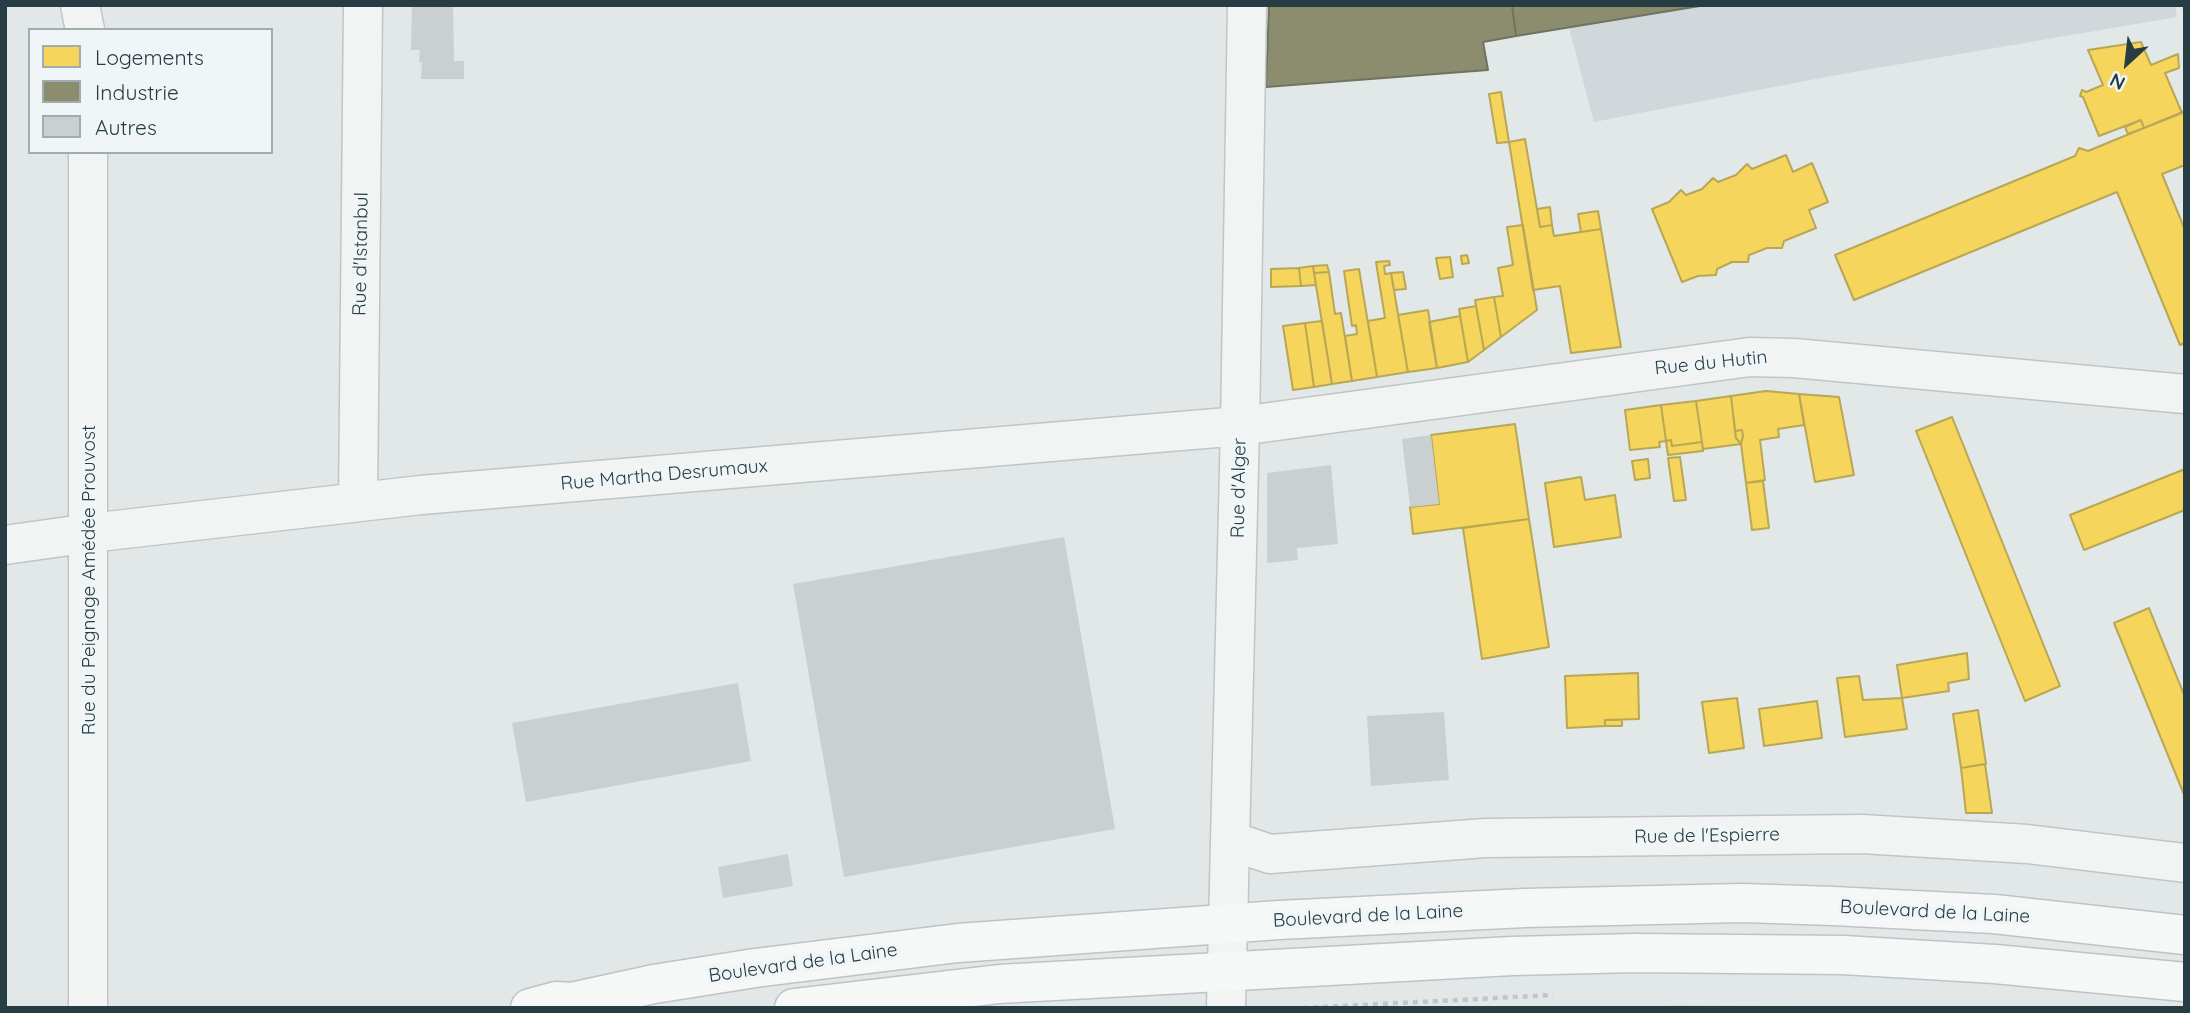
<!DOCTYPE html>
<html>
<head>
<meta charset="utf-8">
<style>
	body { margin:0 }
	#map { position:relative; width:2190px; height:1013px; overflow:hidden; background:#e2e7e8; font-family:Quicksand,sans-serif }
	canvas { display:block }
	.frame { position:absolute; inset:0; border:7px solid #273c43; pointer-events:none }
	.legend { position:absolute; left:28px; top:28px; width:245px; height:126px; box-sizing:border-box; background:#f0f6f7; border:2px solid #a0acaf; margin:0; padding:9px 12px; list-style:none; font-size:21px; color:#273c43 }
	.legend li { display:flex; align-items:center; gap:14px; height:35px }
	.legend b { width:35px; border:2px solid #a0acaf }
	.north { position:absolute; left:2092px; top:28px; width:70px; height:70px; -webkit-text-stroke:5px #f0f6f7; paint-order:stroke; rotate:207deg; font-size:19px; font-weight:700; line-height:28px; text-align:center; color:#273c43 }
	.north::after { content:''; display:block; margin:auto; width:24px; height:32px; background:#273c43; clip-path:polygon(50% 0,100% 100%,50% 72%,0 100%) }
</style>
</head>
<body>
<div id="map">
<canvas width="2190" height="1013"></canvas>
<div class="frame"></div>
<ul class="legend">
<li><b style="height:19px;background:#f6d55c"></b>Logements</li>
<li><b style="height:19px;background:#8c8c6e"></b>Industrie</li>
<li><b style="height:19px;background:#cacfd0"></b>Autres</li>
</ul>
<div class="north">N</div>
</div>
<script>
const ctx = document.querySelector('canvas').getContext('2d');
ctx.lineJoin = 'round';
function paint(path, color) { ctx.fillStyle = color; ctx.fill(path, 'evenodd'); }
const shape = rows => new Path2D(rows.map(r => 'M' + r).join(''));
function trace(path, color, width, dash) { ctx.strokeStyle = color; ctx.lineWidth = width; ctx.lineCap = dash ? 'butt' : 'round'; ctx.setLineDash(dash || []); ctx.stroke(path); }
function drawText(font, color, halo, rows, align = 'center') {
  ctx.font = font + ' Quicksand,sans-serif'; ctx.lineWidth = 7; ctx.setLineDash([]); ctx.textBaseline = 'middle'; ctx.strokeStyle = halo; ctx.fillStyle = color; for (const [text, x, y, turn = 0] of rows) {
    ctx.save(); ctx.translate(x, y); ctx.rotate((+turn || 0) * Math.PI / 180); ctx.textAlign = isNaN(turn) ? turn : align; if (halo) ctx.strokeText(text, 0, 0); ctx.fillText(text, 0, 0); ctx.restore();
  }
}
const built = shape([
	[1269,5,2175,5,2177,17,1836,75,1594,122,1569,28,1484,41,1488,70,1266,87]
]);
const green = shape([
	[1677,1005,1829,1006,1956,1008,1615,1008]
]);
const homes = shape([
	[2141,42,2151,65,2178,54,2179,68,2165,73,2182,113,2144,128,2141,120,2099,136,2083,97,2080,96,2082,90,2086,92,2103,85,2088,50,2141,42],
	[1501,92,1509,142,1497,143,1489,94,1501,92],
	[2185,111,2185,165,2162,174,2185,230,2185,343,2180,345,2117,192,1854,300,1835,255,2075,156,2079,148,2088,151,2185,111],
	[2141,120,2144,128,2128,134,2125,127,2141,120],
	[1525,139,1540,227,1552,225,1554,236,1601,229,1621,347,1571,353,1560,286,1533,290,1509,142,1525,139],
	[1786,155,1793,172,1812,163,1828,202,1809,210,1816,228,1784,241,1782,248,1767,248,1749,255,1748,262,1732,262,1717,269,1716,275,1698,276,1682,282,1652,209,1669,202,1681,190,1686,195,1702,189,1713,178,1718,182,1736,175,1747,164,1752,169,1786,155],
	[1550,207,1552,225,1540,227,1537,209,1550,207],
	[1598,211,1601,229,1581,232,1578,214,1598,211],
	[1523,225,1537,310,1501,337,1494,297,1503,296,1498,268,1513,265,1507,227,1523,225],
	[1467,255,1469,263,1462,264,1461,256,1467,255],
	[1450,257,1453,277,1440,279,1436,258,1450,257],
	[1389,261,1390,265,1384,266,1385,274,1391,273,1408,372,1377,377,1368,321,1385,318,1376,262,1389,261],
	[1327,265,1329,272,1314,273,1313,266,1327,265],
	[1313,266,1316,285,1301,286,1299,268,1313,266],
	[1299,268,1301,286,1271,287,1271,269,1299,268],
	[1359,269,1377,377,1352,381,1345,336,1357,334,1356,325,1352,326,1344,271,1359,269],
	[1329,272,1335,314,1341,313,1352,381,1332,384,1314,273,1329,272],
	[1403,272,1406,289,1394,290,1391,273,1403,272],
	[1494,297,1501,337,1484,350,1475,300,1494,297],
	[1476,306,1484,350,1468,362,1459,309,1476,306],
	[1428,310,1437,368,1408,372,1398,315,1428,310],
	[1460,316,1468,362,1437,368,1429,322,1460,316],
	[1322,321,1332,384,1314,387,1305,323,1322,321],
	[1305,323,1314,387,1293,390,1283,326,1305,323],
	[1766,391,1799,394,1804,425,1778,429,1779,437,1760,440,1765,480,1746,483,1741,444,1743,436,1742,430,1735,431,1731,396,1766,391],
	[1799,394,1839,397,1854,475,1815,482,1799,394],
	[1731,396,1736,438,1741,444,1703,449,1696,401,1731,396],
	[1696,401,1702,442,1672,446,1671,440,1666,441,1661,405,1696,401],
	[1661,405,1666,441,1659,442,1660,447,1630,450,1625,410,1661,405],
	[1952,417,2060,686,2025,701,1916,431,1952,417],
	[1515,424,1529,519,1413,534,1410,507,1439,504,1431,435,1515,424],
	[1742,430,1743,436,1741,444,1736,438,1735,431,1742,430],
	[1671,440,1672,446,1702,442,1703,451,1668,455,1666,441,1671,440],
	[1680,457,1686,500,1674,501,1668,458,1680,457],
	[1648,459,1650,478,1635,480,1632,461,1648,459],
	[2185,469,2185,510,2084,550,2070,515,2185,469],
	[1581,477,1585,500,1615,495,1621,537,1554,547,1545,483,1581,477],
	[1763,481,1769,528,1752,530,1746,483,1763,481],
	[1529,519,1549,647,1482,659,1463,528,1529,519],
	[2149,608,2185,697,2185,797,2114,623,2149,608],
	[1967,653,1969,679,1948,683,1949,691,1902,698,1897,665,1967,653],
	[1638,673,1639,719,1605,720,1605,726,1567,728,1565,676,1638,673],
	[1859,676,1863,700,1902,698,1907,729,1845,737,1837,678,1859,676],
	[1737,698,1744,748,1709,753,1702,702,1737,698],
	[1817,701,1822,738,1764,746,1759,709,1817,701],
	[1978,710,1986,764,1961,768,1953,714,1978,710],
	[1605,720,1622,720,1622,726,1605,726,1605,720],
	[1985,764,1992,813,1966,813,1961,768,1985,764]
]);
const industry = shape([
	[1269,5,1512,5,1516,36,1483,42,1488,70,1266,87,1269,5],
	[1512,5,1706,5,1516,36,1512,5]
]);
const building = shape([
	[412,5,453,5,454,61,464,61,464,79,421,79,422,62,419,62,420,50,411,50],
	[1431,435,1439,504,1410,507,1402,439],
	[1331,465,1338,544,1297,548,1298,560,1267,563,1267,473],
	[1064,537,1115,829,844,877,793,584],
	[738,683,751,761,526,802,512,723],
	[1444,712,1449,780,1371,786,1367,716],
	[788,854,793,886,723,898,718,867]
]);
const path = shape([
	[1303,1008,1553,995]
]);
const minor = shape([
	[80,5,85,30],
	[358,502,363,5],
	[5,545,90,533,421,495,1240,426,1750,357,1794,358,2185,394],
	[1231,841,1270,854,1486,838,1862,834,2027,844,2185,863],
	[88,1008,88,152],
	[1226,1008,1240,426,1247,5]
]);
const major = shape([
	[530,1008,556,1001,571,1002,654,984,755,968,958,943,1279,920,1525,908,1743,903,1833,906,1994,914,2185,935],
	[794,1008,999,984,1512,956,1634,953,1843,955,1995,964,2185,982]
]);
const streetNames = [
	["Rue d'Istanbul",361,254,-89],
	["Rue du Hutin",1711,363,-6],
	["Rue Martha Desrumaux",664,475,-5],
	["Rue d'Alger",1239,488,-89],
	["Rue du Peignage Amédée Prouvost",89,580,-90],
	["Rue de l'Espierre",1707,836,-1],
	["Boulevard de la Laine",1935,912,3],
	["Boulevard de la Laine",1368,916,-3],
	["Boulevard de la Laine",803,963,-8]
];
paint(built, '#d0d8db');
paint(green, '#d6ddd2');
paint(homes, '#f6d55c');
trace(homes, '#b8a754', 2);
paint(industry, '#8c8c6e');
trace(industry, '#6e7461', 2);
paint(building, '#cacfd0');
trace(minor, '#c0c5c6', 41);
trace(major, '#bec4c6', 41);
trace(path, '#c1c6c8', 4.5, [5, 5]);
trace(minor, '#f2f4f4', 38);
trace(major, '#f6f7f7', 38);
drawText('19px', '#273c43', '#f0f6f7', streetNames);
</script>
</body>
</html>
